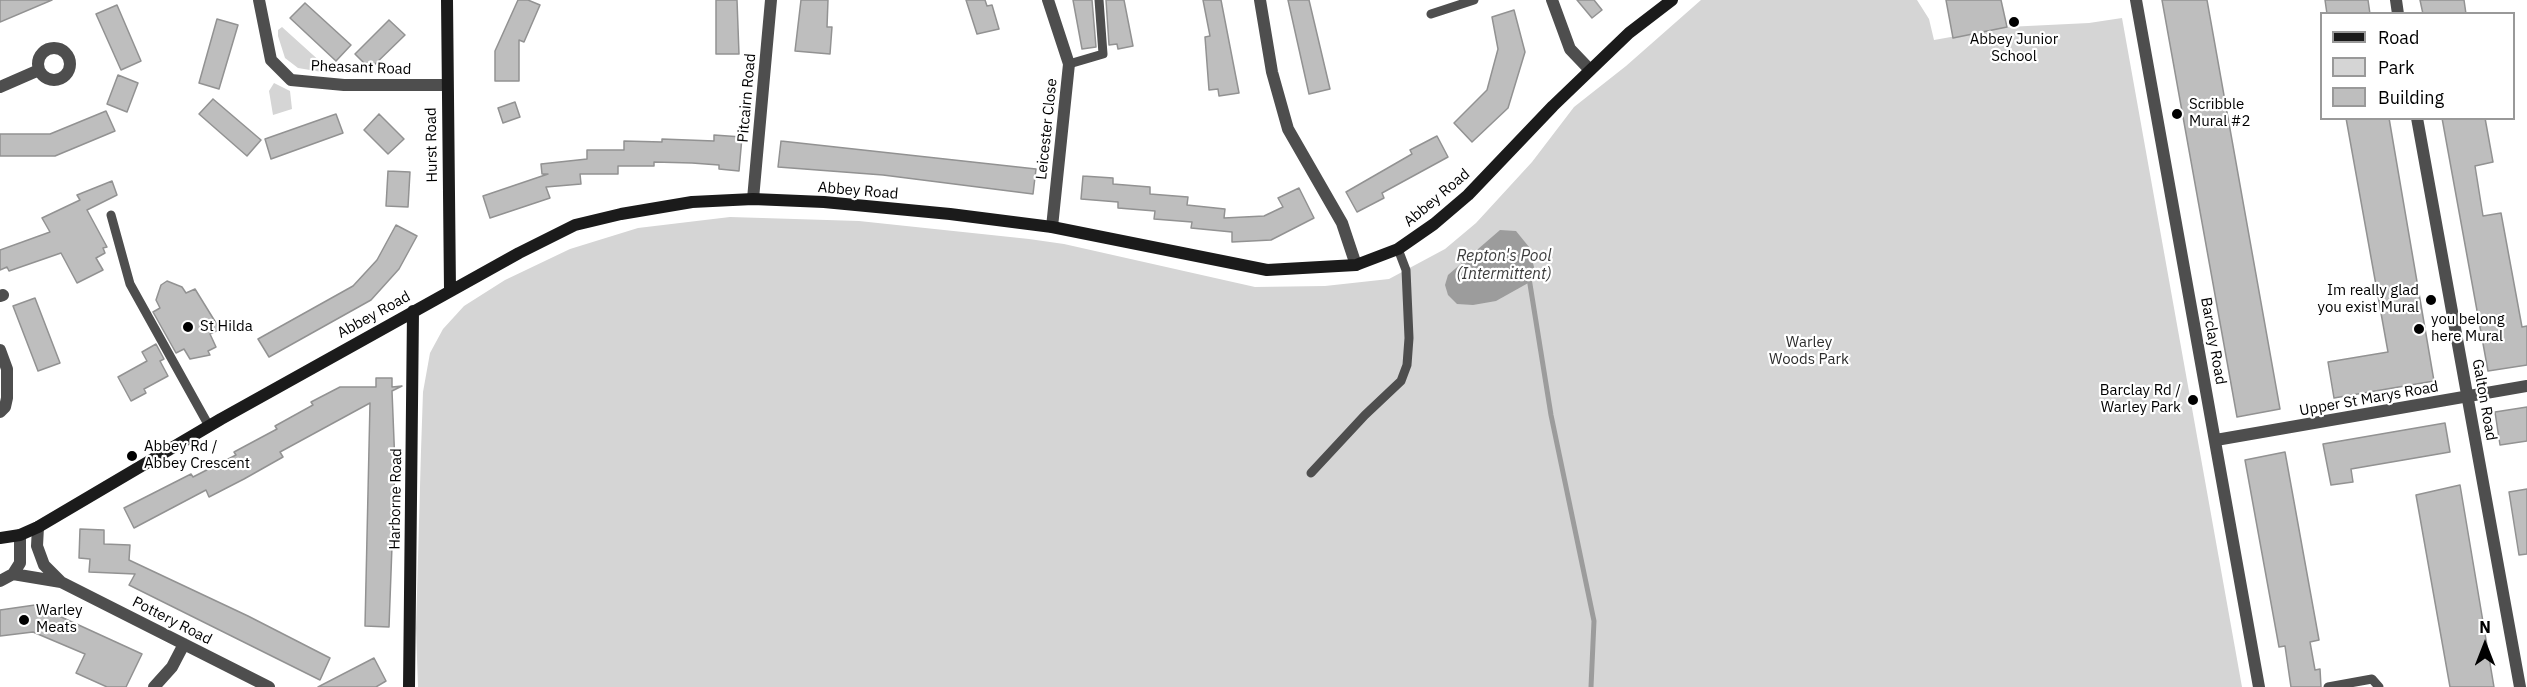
<!DOCTYPE html>
<html>
<head>
<meta charset="utf-8">
<style>
	body { margin:0 }
	#map { position:relative; width:2527px; height:687px; overflow:hidden; background:#fff; font-family:"IBM Plex Sans",sans-serif }
	canvas { display:block }
	.legend { position:absolute; left:2320px; top:12px; width:195px; height:108px; box-sizing:border-box; background:#fff; border:2px solid #999; margin:0; padding:8px 10px; list-style:none; font-size:18px; color:#000 }
	.legend li { display:flex; align-items:center; gap:12px; height:30px }
	.legend b { width:30px; border:2px solid #999 }
	.north { position:absolute; left:2455px; top:615px; width:60px; height:60px; -webkit-text-stroke:4px #fff; paint-order:stroke; rotate:0deg; font-size:16px; font-weight:700; line-height:24px; text-align:center; color:#000 }
	.north::after { content:''; display:block; margin:auto; width:21px; height:27px; background:#000; clip-path:polygon(50% 0,100% 100%,50% 72%,0 100%) }
</style>
</head>
<body>
<div id="map">
<canvas width="2527" height="687"></canvas>
<ul class="legend">
<li><b style="height:8px;background:#1b1b1b"></b>Road</li>
<li><b style="height:16px;background:#d5d5d5"></b>Park</li>
<li><b style="height:16px;background:#bebebe"></b>Building</li>
</ul>
<div class="north">N</div>
</div>
<script>
const ctx = document.querySelector('canvas').getContext('2d');
ctx.lineJoin = 'round';
function paint(path, color) { ctx.fillStyle = color; ctx.fill(path, 'evenodd'); }
const shape = rows => new Path2D(rows.map(r => 'M' + r).join(''));
function trace(path, color, width, dash) { ctx.strokeStyle = color; ctx.lineWidth = width; ctx.lineCap = dash ? 'butt' : 'round'; ctx.setLineDash(dash || []); ctx.stroke(path); }
function drawText(font, color, halo, rows, align = 'center') {
  ctx.font = font + ' "IBM Plex Sans",sans-serif'; ctx.lineWidth = 4.5; ctx.setLineDash([]); ctx.textBaseline = 'middle'; ctx.strokeStyle = halo; ctx.fillStyle = color; for (const [text, x, y, turn = 0] of rows) {
    ctx.save(); ctx.translate(x, y); ctx.rotate((+turn || 0) * Math.PI / 180); ctx.textAlign = isNaN(turn) ? turn : align; if (halo) ctx.strokeText(text, 0, 0); ctx.fillText(text, 0, 0); ctx.restore();
  }
}
const green = shape([
	[1701,0,1917,0,1929,19,1934,40,2007,27,2089,23,2122,18,2242,687,418,687,416,628,421,451,423,392,430,353,443,329,464,306,505,280,570,249,638,228,730,217,859,221,1029,239,1064,244,1255,287,1325,286,1389,279,1445,249,1476,223,1532,162,1574,107,1626,66],
	[282,27,323,64,322,72,298,68,285,58,278,36,278,30],
	[274,83,290,91,292,109,273,115,269,91]
]);
const water = shape([
	[1500,230,1516,231,1529,247,1535,271,1530,282,1496,301,1473,305,1457,304,1448,295,1445,285,1448,275]
]);
const stream = shape([
	[1529,278,1551,415,1594,621,1591,687]
]);
const building = shape([
	[0,0,52,0,0,22,0,0],
	[518,0,528,0,540,5,524,42,519,40,519,81,495,81,495,51,518,0],
	[716,0,737,0,739,54,716,54,716,0],
	[801,0,828,0,827,27,832,27,830,54,795,51,801,0],
	[966,0,985,0,987,6,992,5,999,29,977,34,966,0],
	[1073,0,1092,0,1096,47,1082,49,1073,0],
	[1106,0,1124,0,1133,46,1118,49,1117,44,1109,45,1106,0],
	[1203,0,1221,0,1239,93,1219,96,1218,89,1209,90,1205,37,1210,36,1203,0],
	[1288,0,1309,0,1330,89,1309,94,1288,0],
	[1577,0,1594,0,1602,10,1592,18,1577,0],
	[1946,0,2001,0,2007,27,1953,38,1946,0],
	[2162,0,2207,0,2280,409,2237,417,2162,0],
	[2325,0,2368,0,2370,14,2327,14,2325,0],
	[2420,0,2464,0,2466,14,2423,14,2420,0],
	[305,3,351,45,336,61,290,18,305,3],
	[117,5,141,61,121,70,96,14,117,5],
	[1514,10,1525,52,1508,108,1472,142,1454,123,1487,90,1498,49,1492,17,1514,10],
	[217,19,238,25,219,89,199,83,217,19],
	[389,20,405,35,370,69,355,54,389,20],
	[118,75,138,83,127,112,107,104,118,75],
	[213,99,261,140,247,156,199,114,213,99],
	[515,102,520,117,503,123,498,108,515,102],
	[106,111,115,131,55,156,0,156,0,134,50,134,106,111],
	[336,114,343,133,271,159,265,139,336,114],
	[379,114,404,139,388,154,364,130,379,114],
	[2346,118,2389,118,2434,381,2334,398,2328,362,2388,352,2346,118],
	[2442,118,2485,118,2493,162,2475,166,2483,216,2501,213,2522,327,2527,326,2527,365,2488,371,2442,118],
	[714,135,742,137,739,171,719,169,719,165,692,163,654,162,654,166,618,166,618,174,580,174,581,184,546,187,550,198,490,218,483,196,548,174,542,174,541,164,587,159,587,150,624,150,624,141,662,142,662,139,714,141,714,135],
	[1437,136,1448,157,1382,193,1384,198,1357,212,1346,192,1412,154,1410,150,1437,136],
	[781,141,1036,169,1033,194,883,175,778,167,781,141],
	[388,171,410,172,408,207,386,206,388,171],
	[1083,176,1113,178,1113,184,1150,187,1150,194,1188,197,1187,205,1225,209,1224,218,1264,216,1283,207,1278,198,1299,188,1314,218,1271,240,1232,242,1232,232,1191,228,1192,222,1154,219,1155,211,1118,208,1118,202,1081,199,1083,176],
	[112,181,117,195,87,210,107,247,103,248,105,253,96,258,103,270,77,283,61,253,9,271,7,267,0,270,0,250,50,232,42,218,80,200,77,195,112,181],
	[396,225,417,236,399,269,371,300,269,357,258,339,353,286,377,260,396,225],
	[167,281,182,287,186,293,195,289,216,323,218,330,210,334,216,347,208,351,210,355,190,359,184,349,176,353,153,312,160,308,156,300,161,285,167,281],
	[35,298,60,363,38,371,13,306,35,298],
	[156,344,164,359,160,361,168,376,144,389,146,393,131,401,118,377,147,361,142,352,156,344],
	[376,378,392,378,392,387,402,386,392,391,395,465,389,627,365,626,370,403,280,452,283,457,244,479,209,497,206,490,134,528,124,508,191,474,193,477,236,455,234,452,277,429,275,426,313,405,311,402,340,387,376,387,376,378],
	[2527,407,2527,441,2500,445,2495,412,2527,407],
	[2445,423,2450,452,2351,469,2353,482,2331,485,2323,444,2445,423],
	[2285,452,2319,640,2310,642,2315,670,2320,669,2321,687,2291,687,2285,646,2279,647,2245,460,2285,452],
	[2460,485,2494,687,2450,687,2416,495,2460,485],
	[2527,489,2527,554,2519,555,2509,492,2527,489],
	[80,529,104,530,104,544,130,545,129,560,248,616,330,658,320,680,129,585,135,574,89,572,90,559,79,558,80,529],
	[35,605,142,654,126,687,107,687,76,673,85,654,33,632,0,636,0,610,35,605],
	[374,658,386,681,376,687,318,687,374,658]
]);
const lane = shape([
	[1431,14,1474,0],
	[1069,64,1103,54,1099,0],
	[111,215,130,284,209,426],
	[1311,473,1365,415,1401,381,1407,365,1409,338,1406,270,1398,249],
	[2328,687,2372,679,2379,687]
]);
const street = shape([
	[259,0,271,60,291,80,344,85,446,85],
	[1048,0,1069,64,1052,227],
	[1260,0,1272,72,1288,129,1342,223,1356,265],
	[1552,0,1570,49,1590,70],
	[2136,0,2259,687],
	[2396,0,2398,14],
	'38 64a16 16 0 1 1 32 0a16 16 0 1 1-32 0Z',
	[0,87,39,70],
	[2417,118,2520,687],
	[753,199,771,0],
	[0,296,3,295],
	[0,350,7,369,7,398,5,407,0,412],
	[2216,440,2527,386],
	[38,527,37,546,44,565,61,582],
	[13,574,61,582,269,687],
	[0,581,13,574,20,563,20,535],
	[154,687,172,667,184,644]
]);
const secondary = shape([
	[447,0,450,290],
	[0,538,20,535,38,527,221,419,519,253,575,225,621,214,692,202,753,199,824,202,950,214,1052,227,1267,270,1356,265,1398,249,1434,224,1468,195,1553,106,1629,33,1672,0],
	[409,687,413,311]
]);
const markers = [
	[2014,22,6,"#000"],
	[2177,114,6,"#000"],
	[2431,300,6,"#000"],
	[188,327,6,"#000"],
	[2419,329,6,"#000"],
	[2193,400,6,"#000"],
	[132,456,6,"#000"],
	[24,620,6,"#000"]
];
const poiNames = [
	["Abbey Junior",2014,40,"center"],
	["School",2014,57,"center"],
	["Scribble",2189,105],
	["Mural #2",2189,122],
	["Im really glad",2419,291,"right"],
	["you exist Mural",2419,308,"right"],
	["you belong",2431,320],
	["here Mural",2431,337],
	["St Hilda",200,327],
	["Barclay Rd /",2181,391,"right"],
	["Warley Park",2181,408,"right"],
	["Abbey Rd /",144,447],
	["Abbey Crescent",144,464],
	["Warley",36,611],
	["Meats",36,628]
];
const streetNames = [
	["Pheasant Road",361,68,2],
	["Pitcairn Road",747,98,-85],
	["Leicester Close",1047,129,-84],
	["Hurst Road",432,145,-91],
	["Abbey Road",858,191,5],
	["Abbey Road",1437,198,-40],
	["Abbey Road",374,315,-29],
	["Barclay Road",2213,341,80],
	["Upper St Marys Road",2369,399,-10],
	["Galton Road",2484,400,80],
	["Harborne Road",396,499,-89],
	["Pottery Road",172,621,27]
];
const parkNames = [
	["Warley",1809,343],
	["Woods Park",1809,360]
];
const waterNames = [
	["Repton's Pool",1504,256],
	["(Intermittent)",1504,274]
];
paint(green, '#d5d5d5');
paint(water, '#9c9c9c');
trace(stream, '#9c9c9c', 5);
paint(building, '#bebebe');
trace(building, '#929292', 1.5);
trace(lane, '#4e4e4e', 9);
trace(street, '#4e4e4e', 12);
trace(secondary, '#1b1b1b', 12);
for (const [x, y, r, color] of markers) { const dot = new Path2D(); dot.arc(x, y, r, 0, 2 * Math.PI); ctx.fillStyle = color; ctx.fill(dot); trace(dot, '#fff', 2); }
drawText('15px', '#000', '#fff', poiNames, 'left');
drawText('15px', '#000', '#fff', streetNames);
drawText('15px', '#2c2c2c', '#fff', parkNames);
drawText('italic 16px', '#3d3d3d', '#fff', waterNames);
</script>
</body>
</html>
